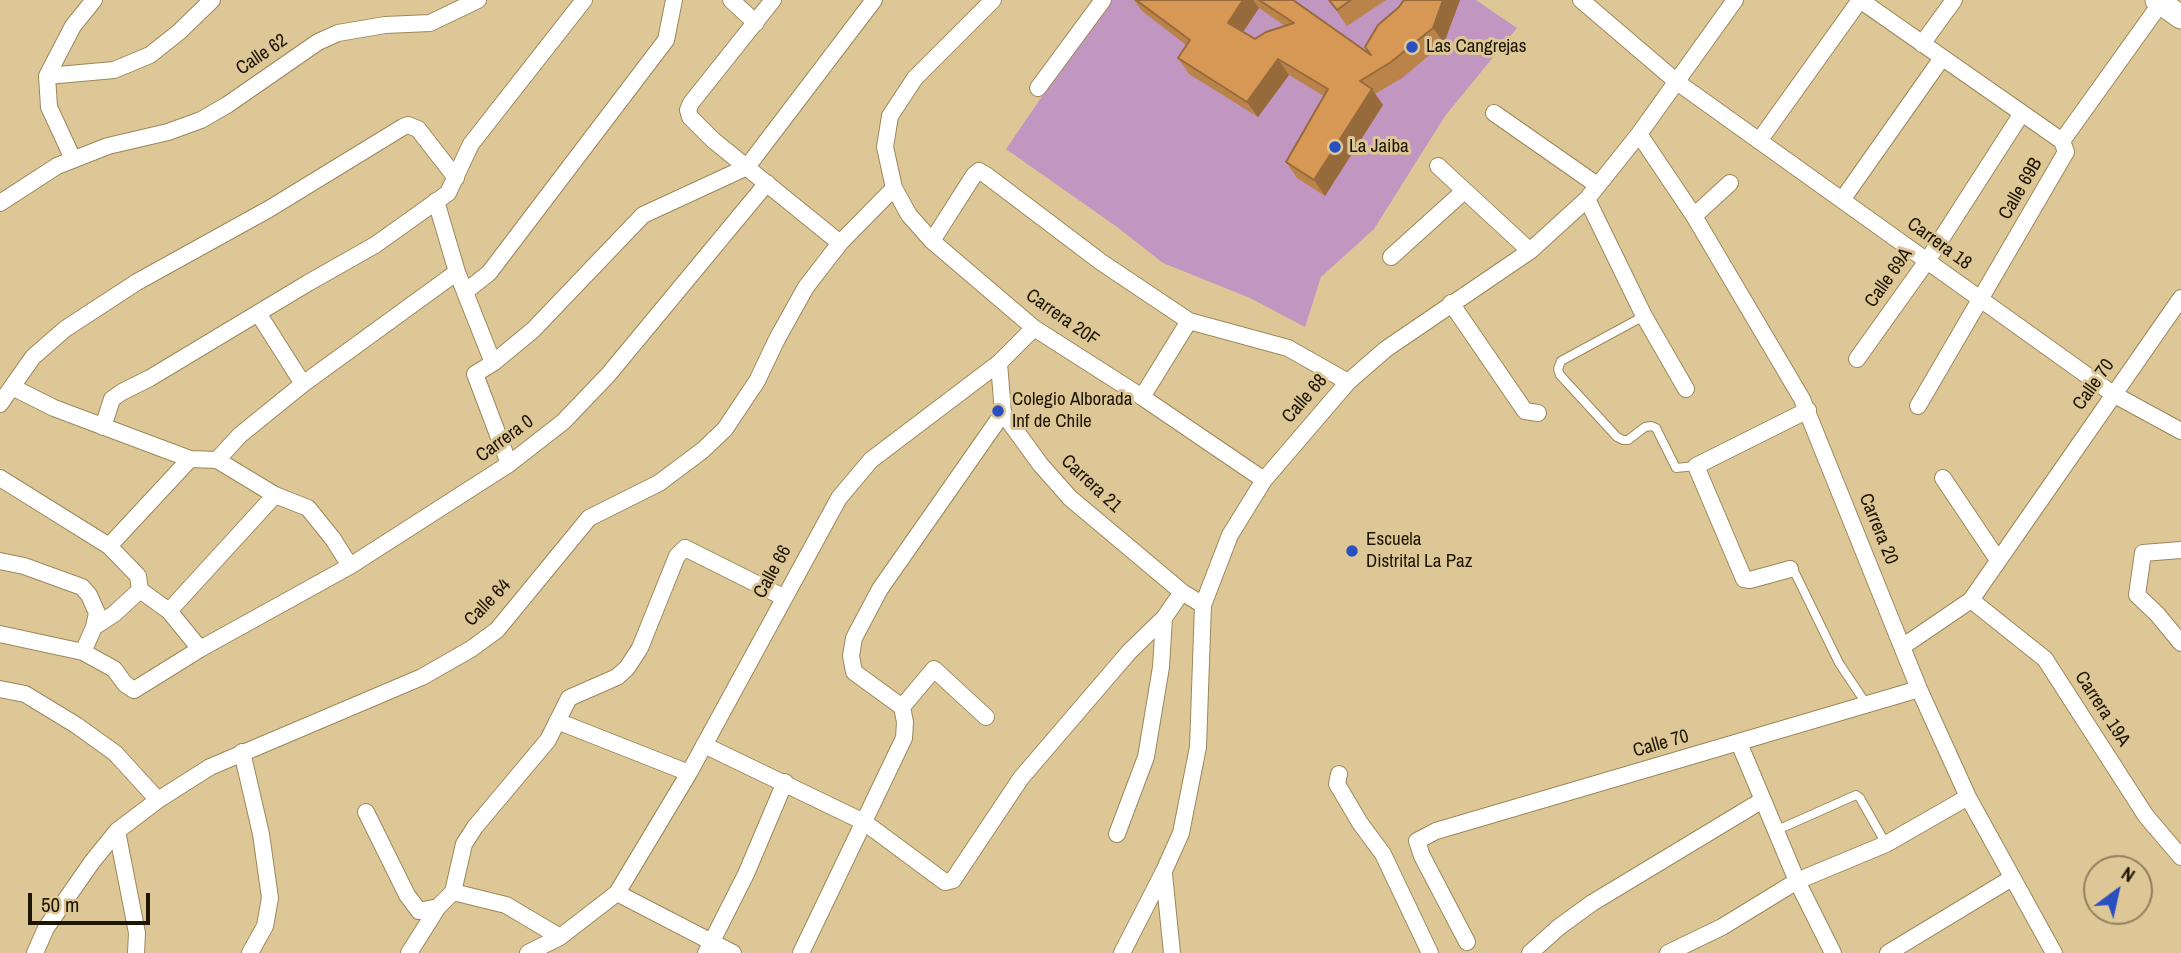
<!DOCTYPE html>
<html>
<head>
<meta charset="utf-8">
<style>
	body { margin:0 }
	#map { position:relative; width:2181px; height:953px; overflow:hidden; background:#dec797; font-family:"Archivo Narrow",sans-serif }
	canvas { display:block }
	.north { position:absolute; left:2083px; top:855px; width:70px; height:70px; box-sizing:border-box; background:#dec797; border:2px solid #91805c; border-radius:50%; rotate:33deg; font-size:19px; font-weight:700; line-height:28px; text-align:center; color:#1e1604 }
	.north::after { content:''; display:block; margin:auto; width:24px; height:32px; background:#2a50bf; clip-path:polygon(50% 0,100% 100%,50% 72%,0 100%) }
	.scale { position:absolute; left:28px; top:893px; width:122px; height:32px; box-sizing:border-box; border:4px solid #1e1604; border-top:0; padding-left:9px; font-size:21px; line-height:24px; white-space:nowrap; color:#1e1604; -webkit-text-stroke:5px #dec797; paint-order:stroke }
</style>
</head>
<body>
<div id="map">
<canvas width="2181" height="953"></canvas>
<div class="north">N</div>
<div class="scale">50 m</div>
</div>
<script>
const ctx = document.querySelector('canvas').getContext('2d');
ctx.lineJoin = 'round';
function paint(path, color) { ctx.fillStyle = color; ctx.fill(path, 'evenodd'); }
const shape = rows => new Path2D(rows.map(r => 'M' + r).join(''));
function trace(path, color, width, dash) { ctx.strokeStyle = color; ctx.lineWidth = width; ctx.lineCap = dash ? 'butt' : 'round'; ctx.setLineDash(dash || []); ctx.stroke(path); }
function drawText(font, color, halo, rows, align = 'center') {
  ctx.font = font + ' "Archivo Narrow",sans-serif'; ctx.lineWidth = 6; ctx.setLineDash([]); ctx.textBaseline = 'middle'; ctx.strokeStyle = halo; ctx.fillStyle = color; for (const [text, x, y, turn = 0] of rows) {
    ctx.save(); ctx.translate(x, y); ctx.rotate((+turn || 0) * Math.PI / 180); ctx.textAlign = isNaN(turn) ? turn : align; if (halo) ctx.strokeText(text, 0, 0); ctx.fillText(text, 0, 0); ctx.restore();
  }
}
const green = shape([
	[1108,0,1476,0,1517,28,1445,116,1374,229,1321,277,1305,327,1250,298,1163,263,1117,227,1006,149]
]);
const lane = shape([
	[1644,316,1561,361,1558,369,1560,375,1617,437,1623,440,1628,440,1645,427,1651,426,1656,428,1676,468,1696,466],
	[1790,569,1795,573,1839,663,1867,705],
	[1775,831,1856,795,1860,798,1886,844]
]);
const street = shape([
	[731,0,756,23],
	[773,0,691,103,688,110,690,117,713,140,840,243],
	[993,0,915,78,890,116,885,147,894,188,909,215,932,241,1034,328,1142,397,1264,480],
	[1581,0,1677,82,2113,394,2181,431],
	[1860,0,2062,141],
	[1922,44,1954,0],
	[47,76,114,70,150,55,179,32,212,0],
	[1038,88,1103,0],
	[1494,113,1597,185],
	[1639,134,1694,216,1802,399,1919,689,1968,797,2054,953],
	[1759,141,1860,0],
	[2062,141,2163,0],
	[73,159,49,107,47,76,73,26,94,0],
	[1438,166,1530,251],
	[1587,199,1644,316,1686,389],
	[1842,200,1942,58],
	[436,201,457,272,493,363],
	[0,203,57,166,108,146,168,132,201,120,227,105,318,42,338,33,385,25,430,23,478,0],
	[1694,216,1730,183],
	[932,241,974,175,979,171,986,175,1101,262,1189,321,1288,348,1348,382],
	[1391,257,1463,192],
	[465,292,489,273,666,40,674,0],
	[1451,303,1525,411,1538,413],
	[258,313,303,384],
	[1857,359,1927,261,2022,113],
	[999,363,1003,413,1040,464,1070,498,1182,592,1203,605],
	[12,387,54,408,190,459,217,460,275,495,308,508,333,539,350,566],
	[1142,397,1189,321],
	[0,404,33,357,65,329,137,282,269,209,403,127,408,125,418,129,456,178],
	[1918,406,2066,152,2062,141],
	[103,427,112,399,122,392,150,378,308,283,375,245,448,193,471,144,584,0],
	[217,460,240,435,303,384,457,272],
	[509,464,475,374,493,363,533,330,643,215,747,167,874,0],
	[0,478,109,546,138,576,140,590,169,611,200,649],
	[1943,478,1998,560],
	[109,546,190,459],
	[2181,550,2143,553,2137,595,2157,614,2181,643],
	[0,561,24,566,82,587,89,595,97,613,94,627],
	[1790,569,1750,580,1744,579,1696,466,1808,410],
	[1971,600,2045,659,2146,816,2181,857],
	[169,611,275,495],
	[0,634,83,652,114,669,125,684,134,690,200,649,350,566,509,464,563,422,608,375,767,183],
	[1902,647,1971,600,2181,298],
	[83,652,94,627,114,614,140,590],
	[0,689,25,694,76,725,115,753,158,800],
	[902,707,854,672,851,656,854,638,880,589,1003,413],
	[557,721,689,773],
	[1739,743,1797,881,1833,953],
	[704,745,864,822,945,882,953,880,1021,778,1129,652,1164,618,1182,592],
	[242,752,261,834,270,898,265,926,250,953],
	[1339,774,1337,784,1360,823,1383,854,1430,953],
	[366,812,407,895,419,911,438,907],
	[117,831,137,933,136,953],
	[1117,834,1146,757,1161,667,1164,618],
	[1164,874,1172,953],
	[453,892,506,905,560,937],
	[617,893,733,953],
	[1467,942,1422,856,1417,841,1436,831,1919,689],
	[35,953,46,928,92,862,117,831,158,800,210,767,422,677,471,649,497,630,589,518,659,483,703,450,725,429,757,381,777,339,806,287,840,243,894,188],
	[409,953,438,907,453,892,464,844,475,827,548,740,569,698,617,677,627,668,640,648,677,556,685,548,783,597],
	[528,953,560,937,617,893,689,773,839,498,871,460,999,363,1034,328],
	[706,953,746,874,785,782],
	[801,953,904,738,905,722,902,707,934,669,986,717],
	[1122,953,1164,871,1181,833,1198,747,1203,605,1230,535,1264,480,1348,382,1386,349,1530,251,1587,199,1639,134,1735,0],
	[1530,953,1559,927,1592,903,1761,801],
	[1668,953,1722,927,1797,881,1886,844,1968,797],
	[1888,953,2012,878]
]);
const secondary = shape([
	[2157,0,2181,17]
]);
const wall = shape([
	[1134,0,1293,0,1370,55,1404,0,1460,0,1444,43,1402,78,1375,94,1383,105,1325,196,1297,178,1286,162,1324,96,1289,75,1258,117,1189,74,1178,58,1186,45,1142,11],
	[1259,8,1285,26,1255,39,1243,32],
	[1329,0,1386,0,1347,26]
]);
const shadedWall = shape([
	[1243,0,1253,0,1259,8,1239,38,1228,23],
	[1443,0,1460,0,1444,43,1433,28],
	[1278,59,1289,75,1258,117,1247,102],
	[1372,89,1383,105,1325,196,1314,180]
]);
const building = shape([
	[1136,0,1243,0,1228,23,1255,39,1266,32,1294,23,1259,0,1293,0,1371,55,1365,47,1378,25,1399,7,1404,0,1443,0,1433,28,1391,62,1360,81,1372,89,1314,180,1286,162,1328,89,1278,59,1247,102,1178,58,1190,40,1136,0],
	[1329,0,1351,0,1337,10,1329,0]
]);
const markers = [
	[1412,47,7,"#2a50bf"],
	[1335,147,7,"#2a50bf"],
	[998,411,7,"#2a50bf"],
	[1352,551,7,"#2a50bf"]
];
const poiNames = [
	["Las Cangrejas",1426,47],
	["La Jaiba",1349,147],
	["Colegio Alborada",1012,400],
	["Inf de Chile",1012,422],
	["Escuela",1366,540],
	["Distrital La Paz",1366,562]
];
const streetNames = [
	["Calle 62",262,55,-34],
	["Calle 69B",2021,189,-60],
	["Carrera 18",1939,244,36],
	["Calle 69A",1889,278,-55],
	["Carrera 20F",1062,318,35],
	["Calle 70",2094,385,-55],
	["Calle 68",1305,399,-49],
	["Carrera 0",505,439,-36],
	["Carrera 21",1091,484,43],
	["Carrera 20",1878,529,68],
	["Calle 66",773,572,-61],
	["Calle 64",488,603,-46],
	["Carrera 19A",2102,709,57],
	["Calle 70",1661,744,-16]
];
paint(green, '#c197c2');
trace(lane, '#9d875a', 10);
trace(street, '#9d875a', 18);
trace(secondary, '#9d875a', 25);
trace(lane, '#fff', 8);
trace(street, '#fff', 16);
trace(secondary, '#fff', 23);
paint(wall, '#ba8349');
paint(shadedWall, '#976a3c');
paint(building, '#d89855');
trace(building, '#976a3c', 2);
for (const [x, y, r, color] of markers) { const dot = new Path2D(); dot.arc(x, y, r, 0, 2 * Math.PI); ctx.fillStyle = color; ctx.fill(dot); trace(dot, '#dec797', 2.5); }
drawText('19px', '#1e1604', '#dec797', poiNames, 'left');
drawText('19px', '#1e1604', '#dec797', streetNames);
</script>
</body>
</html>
